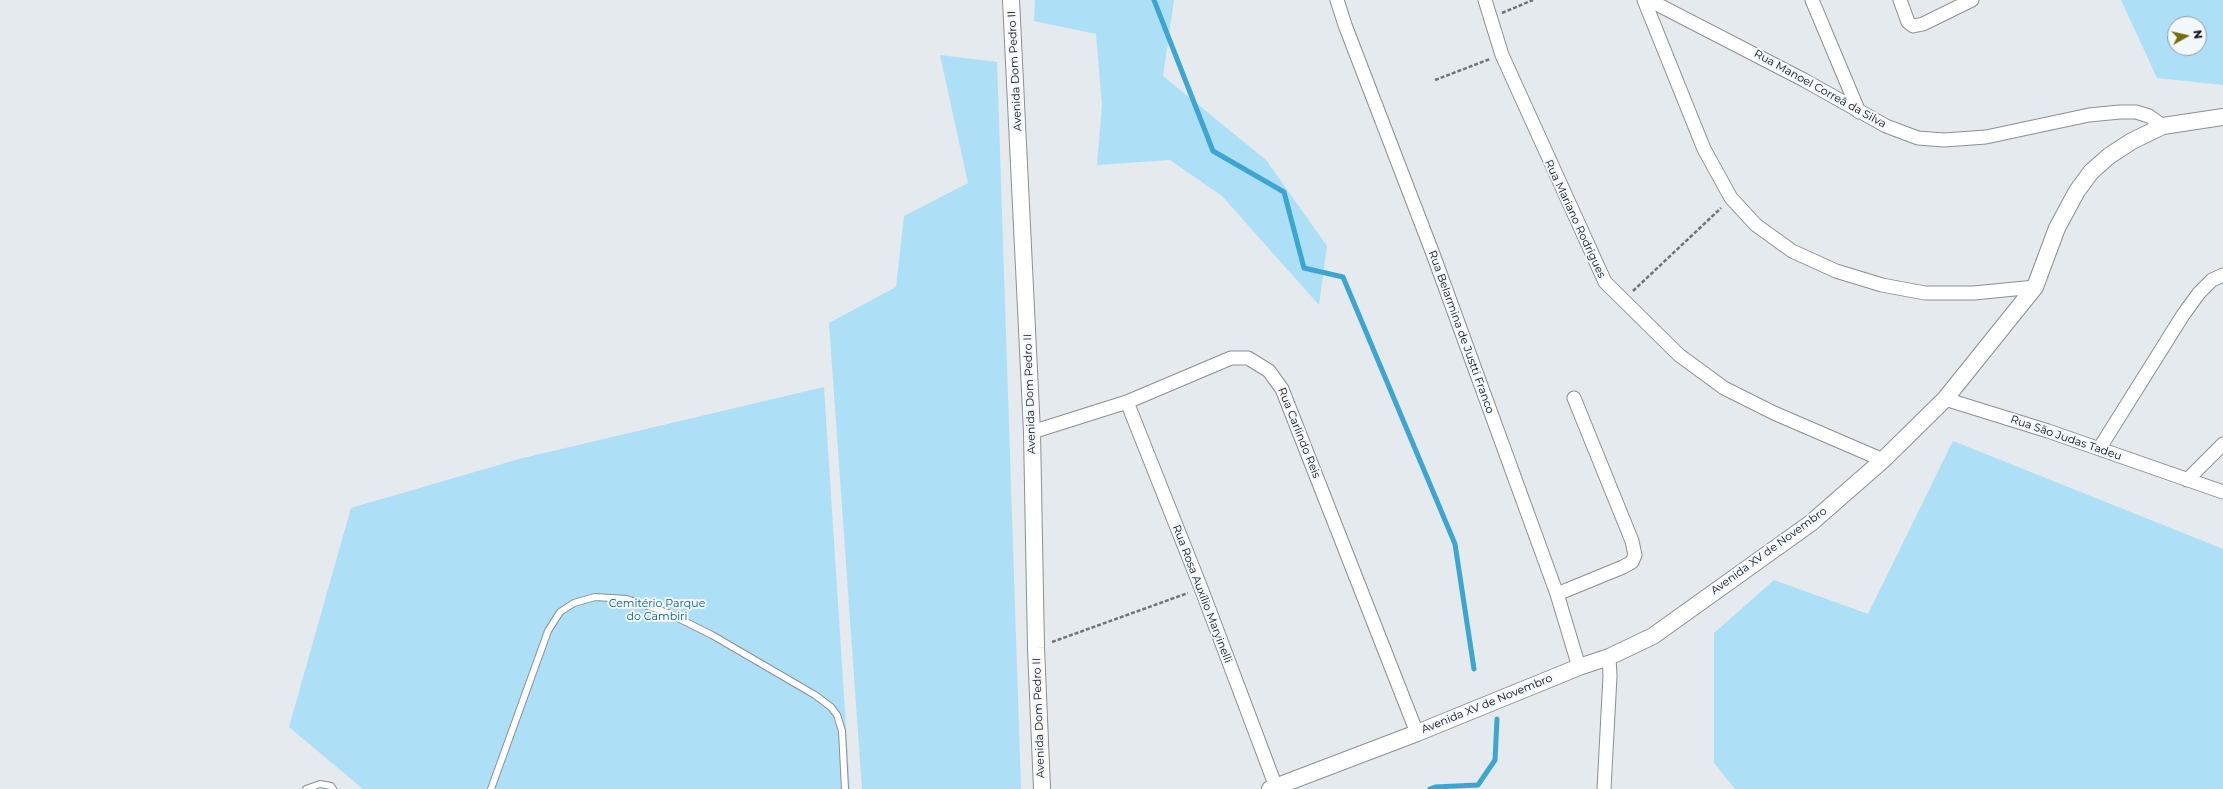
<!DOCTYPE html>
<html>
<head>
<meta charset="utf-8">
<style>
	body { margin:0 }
	#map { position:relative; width:2223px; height:789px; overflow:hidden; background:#e4eaed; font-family:Montserrat,sans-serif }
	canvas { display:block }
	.north { position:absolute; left:2167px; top:16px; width:40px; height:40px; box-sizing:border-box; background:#f2f8fb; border:1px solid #969a9c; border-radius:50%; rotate:82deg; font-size:11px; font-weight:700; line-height:16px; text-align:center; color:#0b0d0e }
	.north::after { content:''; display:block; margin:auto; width:14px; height:18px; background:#756c06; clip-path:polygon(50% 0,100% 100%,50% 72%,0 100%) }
</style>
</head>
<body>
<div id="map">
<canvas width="2223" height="789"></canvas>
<div class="north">N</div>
</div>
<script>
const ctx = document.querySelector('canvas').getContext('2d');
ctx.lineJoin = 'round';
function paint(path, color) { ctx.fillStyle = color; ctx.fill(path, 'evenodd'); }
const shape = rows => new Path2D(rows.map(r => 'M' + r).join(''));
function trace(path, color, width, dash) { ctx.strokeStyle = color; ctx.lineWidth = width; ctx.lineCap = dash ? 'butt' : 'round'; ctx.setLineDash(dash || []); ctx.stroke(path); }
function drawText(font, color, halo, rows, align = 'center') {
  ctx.font = font + ' Montserrat,sans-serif'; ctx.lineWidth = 4; ctx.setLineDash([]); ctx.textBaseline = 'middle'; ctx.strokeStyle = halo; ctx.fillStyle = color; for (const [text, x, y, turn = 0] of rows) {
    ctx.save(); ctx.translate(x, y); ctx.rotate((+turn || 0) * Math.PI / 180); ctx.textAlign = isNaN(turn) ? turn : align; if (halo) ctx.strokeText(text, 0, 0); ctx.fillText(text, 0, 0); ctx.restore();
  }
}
const green = shape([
	[1035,0,1174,0,1163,76,1266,160,1327,246,1319,305,1222,196,1170,160,1097,165,1102,105,1096,34,1034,21],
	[2121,0,2223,0,2223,85,2157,78],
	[2175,24,2199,24,2199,48,2175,48],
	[940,55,997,62,1021,789,862,789,829,323,896,287,904,216,968,183],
	[824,387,850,789,363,789,289,727,351,508,519,459],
	[1953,441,2223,549,2223,789,1735,789,1714,763,1714,633,1774,580,1868,614]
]);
const stream = shape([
	[1154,0,1213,151,1284,192,1304,268,1343,277,1455,544,1474,669],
	[1430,789,1435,787,1478,785,1495,760,1497,719]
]);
const path = shape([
	[1502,13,1533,0],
	[1435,80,1490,59],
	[1633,291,1721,208],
	[1052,642,1188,593]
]);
const service = shape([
	[306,789,320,784,331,786,333,789],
	[491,789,548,631,560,612,574,603,595,597,627,599,668,613,712,635,815,695,831,707,837,715,842,731,845,789]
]);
const minor = shape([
	[1337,0,1345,25,1433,254,1557,594,1579,667],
	[1485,0,1502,55,1605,282,1679,355,1724,388,1774,413,1883,460],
	[1644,0,1704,149,1731,198,1756,225,1792,251,1836,271,1882,285,1925,293,1974,293,2035,287],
	[1649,0,1804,80,1886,126,1918,138,1944,140,1986,137,2089,115,2120,112,2136,112,2149,116,2163,126],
	[1812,0,1859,112],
	[1900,0,1908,22,1913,26,1923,24,1972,0],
	[1945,399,2048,431,2223,492],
	[1127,402,1201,588,1276,787],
	[1032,432,1127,402,1231,358,1248,358,1269,371,1282,389,1417,733],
	[2099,449,2183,315,2199,293,2212,280,2223,275],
	[2187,480,2223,444],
	[1557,594,1623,567,1632,562,1635,555,1632,541,1574,398],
	[1604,789,1610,676,1609,657]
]);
const tertiary = shape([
	[1011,0,1032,432,1036,648,1042,789],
	[1270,789,1417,733,1579,667,1609,657,1653,636,1811,523,1883,460,1945,399,2035,287,2057,228,2077,191,2091,172,2109,156,2132,141,2163,126,2223,117]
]);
const streetNames = [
	["Avenida Dom Pedro II",1015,71,-93],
	["Rua Manoel Correâ da Silva",1820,89,29],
	["Rua Mariano Rodrigues",1575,219,65],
	["Rua Belarmina de Justti Franco",1461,332,70],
	["Avenida Dom Pedro II",1030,394,-92],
	["Rua Carlindo Reis",1299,433,68],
	["Rua São Judas Tadeu",2066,438,19],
	["Avenida XV de Novembro",1769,551,-36],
	["Rua Rosa Auxílio Maryinelli",1202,594,69],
	["Avenida XV de Novembro",1487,704,-22],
	["Avenida Dom Pedro II",1039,718,-92]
];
const parkNames = [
	["Cemitério Parque",657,604],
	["do Cambiri",657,617]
];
paint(green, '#addff6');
trace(stream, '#3da6d0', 5);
trace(service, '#8b9093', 8);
trace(minor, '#8b9093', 15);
trace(tertiary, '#8b9093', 18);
trace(path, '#707476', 2.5, [4, 2]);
trace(service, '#fff', 6);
trace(minor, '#fff', 13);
trace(tertiary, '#fff', 16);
drawText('11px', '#0b0d0e', '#f2f8fb', streetNames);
drawText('11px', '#085e7a', '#f2f8fb', parkNames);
</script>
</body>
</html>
